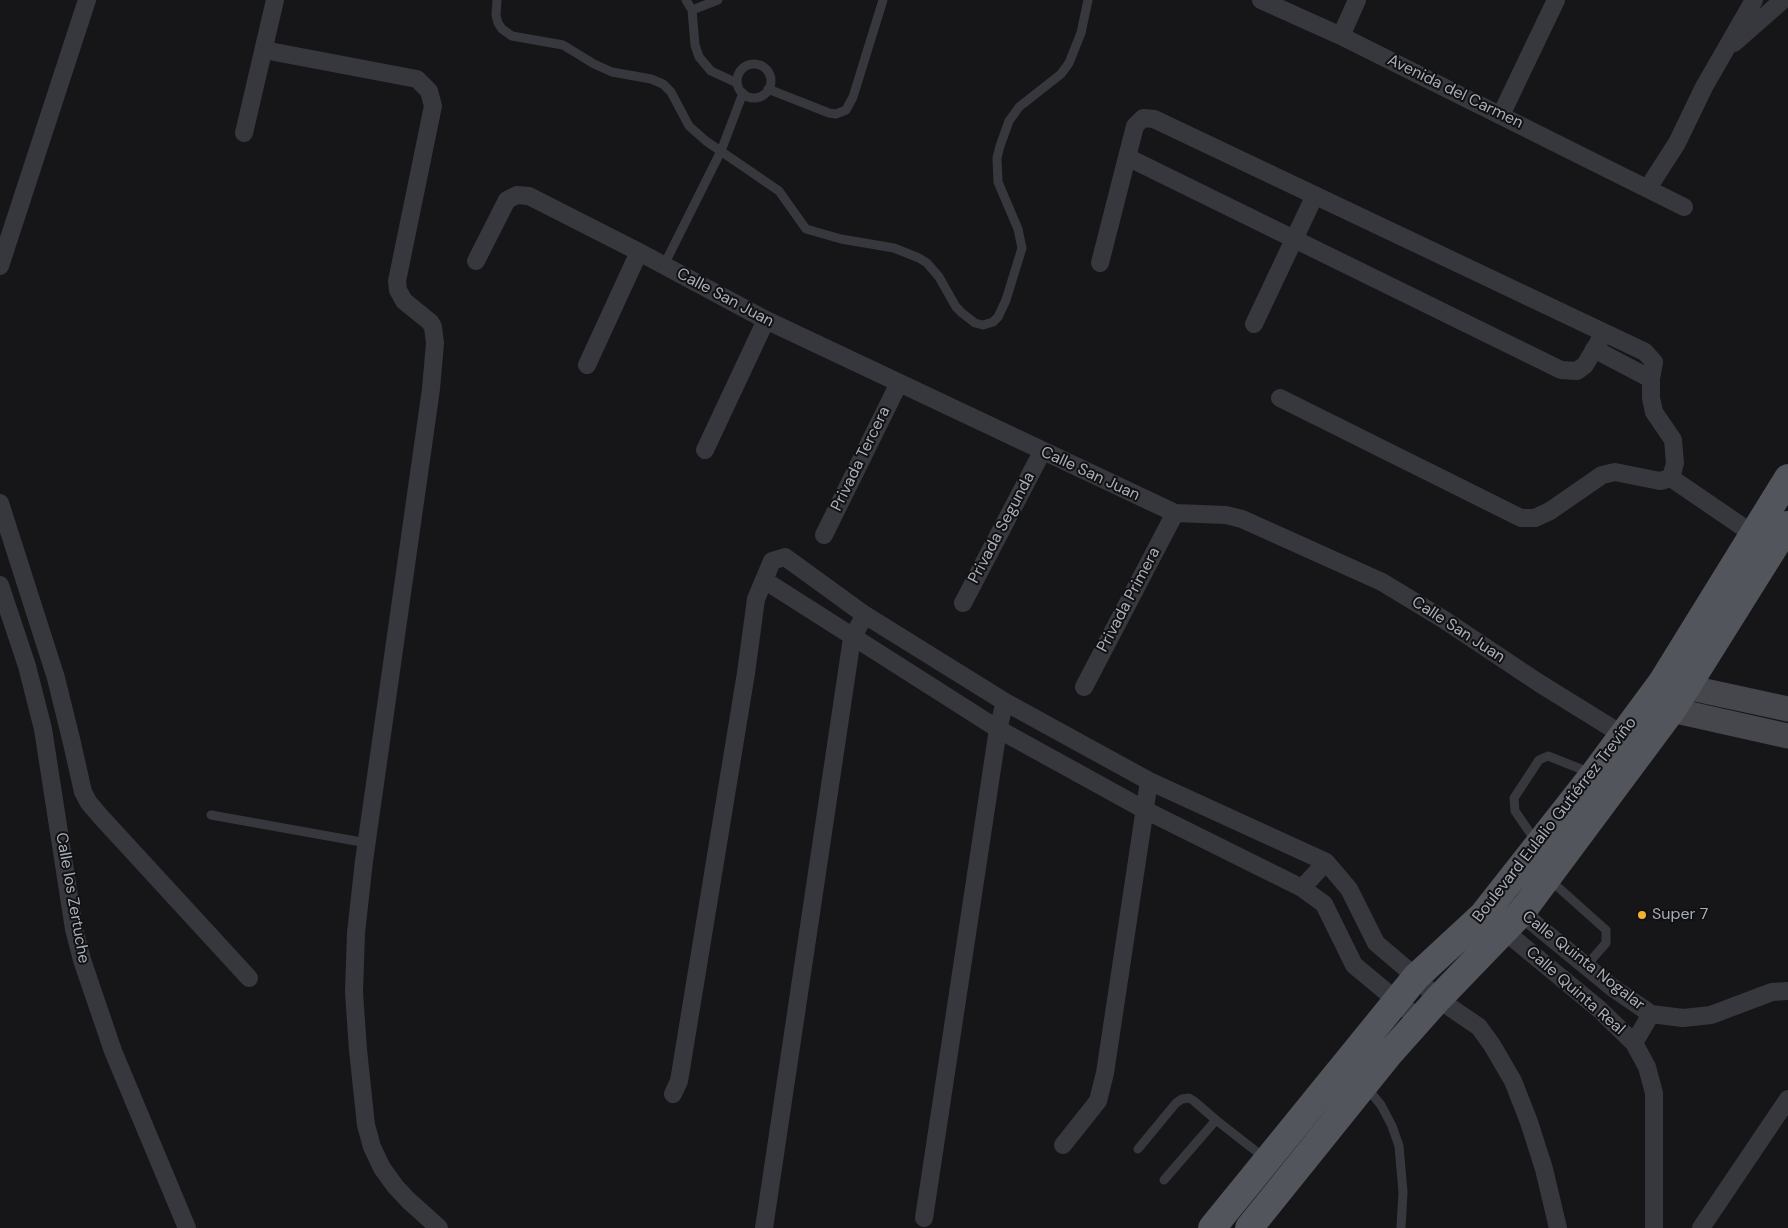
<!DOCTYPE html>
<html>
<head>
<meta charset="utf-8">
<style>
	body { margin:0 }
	canvas { display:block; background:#161618 }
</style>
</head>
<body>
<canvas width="1788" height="1228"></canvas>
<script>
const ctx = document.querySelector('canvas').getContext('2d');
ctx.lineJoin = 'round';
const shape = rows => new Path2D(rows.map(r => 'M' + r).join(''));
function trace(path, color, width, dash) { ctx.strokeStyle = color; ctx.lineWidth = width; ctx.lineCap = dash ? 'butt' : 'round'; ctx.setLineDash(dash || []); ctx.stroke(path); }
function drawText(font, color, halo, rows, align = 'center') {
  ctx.font = font + ' "DM Sans",sans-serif'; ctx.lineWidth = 4; ctx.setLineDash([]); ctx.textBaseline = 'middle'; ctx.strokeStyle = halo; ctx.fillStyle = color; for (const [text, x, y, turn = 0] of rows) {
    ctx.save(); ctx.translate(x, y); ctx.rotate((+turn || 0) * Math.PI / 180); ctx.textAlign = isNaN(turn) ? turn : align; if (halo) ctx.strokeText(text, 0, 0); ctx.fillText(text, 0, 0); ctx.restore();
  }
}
const lane = shape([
	[497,0,496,15,498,23,502,29,512,36,563,45,594,64,612,72,651,79,663,84,671,92,689,126,706,141,779,191,806,229,841,239,894,248,919,258,927,263,939,277,956,307,962,313,975,323,983,325,993,322,998,317,1006,300,1022,248,1018,229,998,182,997,158,1000,146,1009,121,1019,107,1061,74,1069,63,1081,33,1088,0],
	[686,0,692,10],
	[718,0,692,10,695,45,699,57,711,71,737,83],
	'737 81a17 17 0 1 1 34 0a17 17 0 1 1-34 0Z',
	[768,89,829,113,836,114,846,110,853,97,883,0],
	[664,265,721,151,743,93],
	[211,815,367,843],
	[1537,843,1515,811,1514,798,1539,760,1548,756,1591,773],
	[1549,879,1606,930,1606,943,1586,966],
	[1366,1087,1381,1105,1392,1126,1399,1146,1403,1192,1401,1228],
	[1138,1149,1176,1103,1182,1099,1189,1098,1194,1101,1216,1120,1266,1159],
	[1164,1180,1216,1120]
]);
const street = shape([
	[1261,0,1341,36,1684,207],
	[1341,36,1357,0],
	[1734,43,1783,0],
	[264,50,417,79,429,91,433,106,397,281,398,290,404,301,430,322,433,327,435,343,431,389,364,861,356,933,354,992,358,1050,366,1125,372,1147,382,1168,395,1186,408,1200,439,1228],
	[1501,115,1556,0],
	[244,133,275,0],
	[1127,157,1561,370,1577,371,1585,365,1604,333],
	[1648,188,1677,143,1704,87,1754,0],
	[476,261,507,200,517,195,529,196,639,252,766,320,1175,513,1226,515,1242,519,1382,582,1443,619,1539,683,1631,740],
	[1100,263,1135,126,1143,118,1154,119,1645,352,1654,362,1651,379,1651,398,1654,412,1673,440,1675,463,1671,478,1660,481,1615,472,1602,475,1550,511,1535,518,1521,518,1280,398],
	[0,266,87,0],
	[1254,324,1315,195],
	[1594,349,1651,379],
	[587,365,639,252],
	[705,450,766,320],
	[1671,478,1753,534],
	[0,503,56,678,72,743,83,792,89,803,101,817,249,978],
	[824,535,899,383],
	[764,580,998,729,1145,810,1302,888,1324,904,1354,965,1420,1020],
	[0,585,27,666,43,729,74,929,82,960,113,1051,187,1228],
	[963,603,1042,452],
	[1084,687,1175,513],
	[1302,888,1326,862],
	[1513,906,1613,988,1651,1014,1683,1018,1711,1015,1772,992,1788,991],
	[1496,924,1599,1009,1634,1043,1647,1067,1654,1093,1654,1228],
	[1634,1043,1651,1014],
	[673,1094,679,1081,746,673,756,599,772,561,785,557,865,615,1005,702,1149,781,1326,862,1349,889,1376,943,1416,977,1438,999,1479,1027,1492,1045,1513,1081,1529,1122,1544,1169,1558,1228],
	[1063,1145,1098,1101,1105,1073,1149,781],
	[924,1218,998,729,1005,702],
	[764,1228,852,638,865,615],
	[1701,1228,1788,1099]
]);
const secondary = shape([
	[1668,683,1788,709],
	[1654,706,1788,736]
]);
const primary = shape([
	[1212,1228,1416,977,1483,915,1594,774,1662,682,1788,478],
	[1249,1228,1389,1054,1438,999,1521,913,1672,710,1788,525]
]);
const markers = [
	[1642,915,5,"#f2b134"]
];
const streetNames = [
	["Avenida del Carmen",1455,92,26],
	["Calle San Juan",725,298,28],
	["Privada Tercera",861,459,-64],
	["Calle San Juan",1090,474,25],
	["Privada Segunda",1002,528,-62],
	["Privada Primera",1129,600,-62],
	["Calle San Juan",1458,630,33],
	["Boulevard Eulalio Gutiérrez Treviño",1555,820,-52],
	["Calle los Zertuche",72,898,80],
	["Calle Quinta Nogalar",1583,961,38],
	["Calle Quinta Real",1575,991,41]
];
const poiNames = [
	["Super 7",1652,915]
];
trace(lane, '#37383d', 9);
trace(street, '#37383d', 18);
trace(secondary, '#45474d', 25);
trace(primary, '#53555c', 28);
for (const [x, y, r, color] of markers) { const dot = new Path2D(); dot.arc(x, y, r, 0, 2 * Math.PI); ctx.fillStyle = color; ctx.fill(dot); trace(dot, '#111113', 2); }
drawText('16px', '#a8adb8', '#111113', streetNames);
drawText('16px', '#a8adb8', '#111113', poiNames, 'left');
</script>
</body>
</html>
